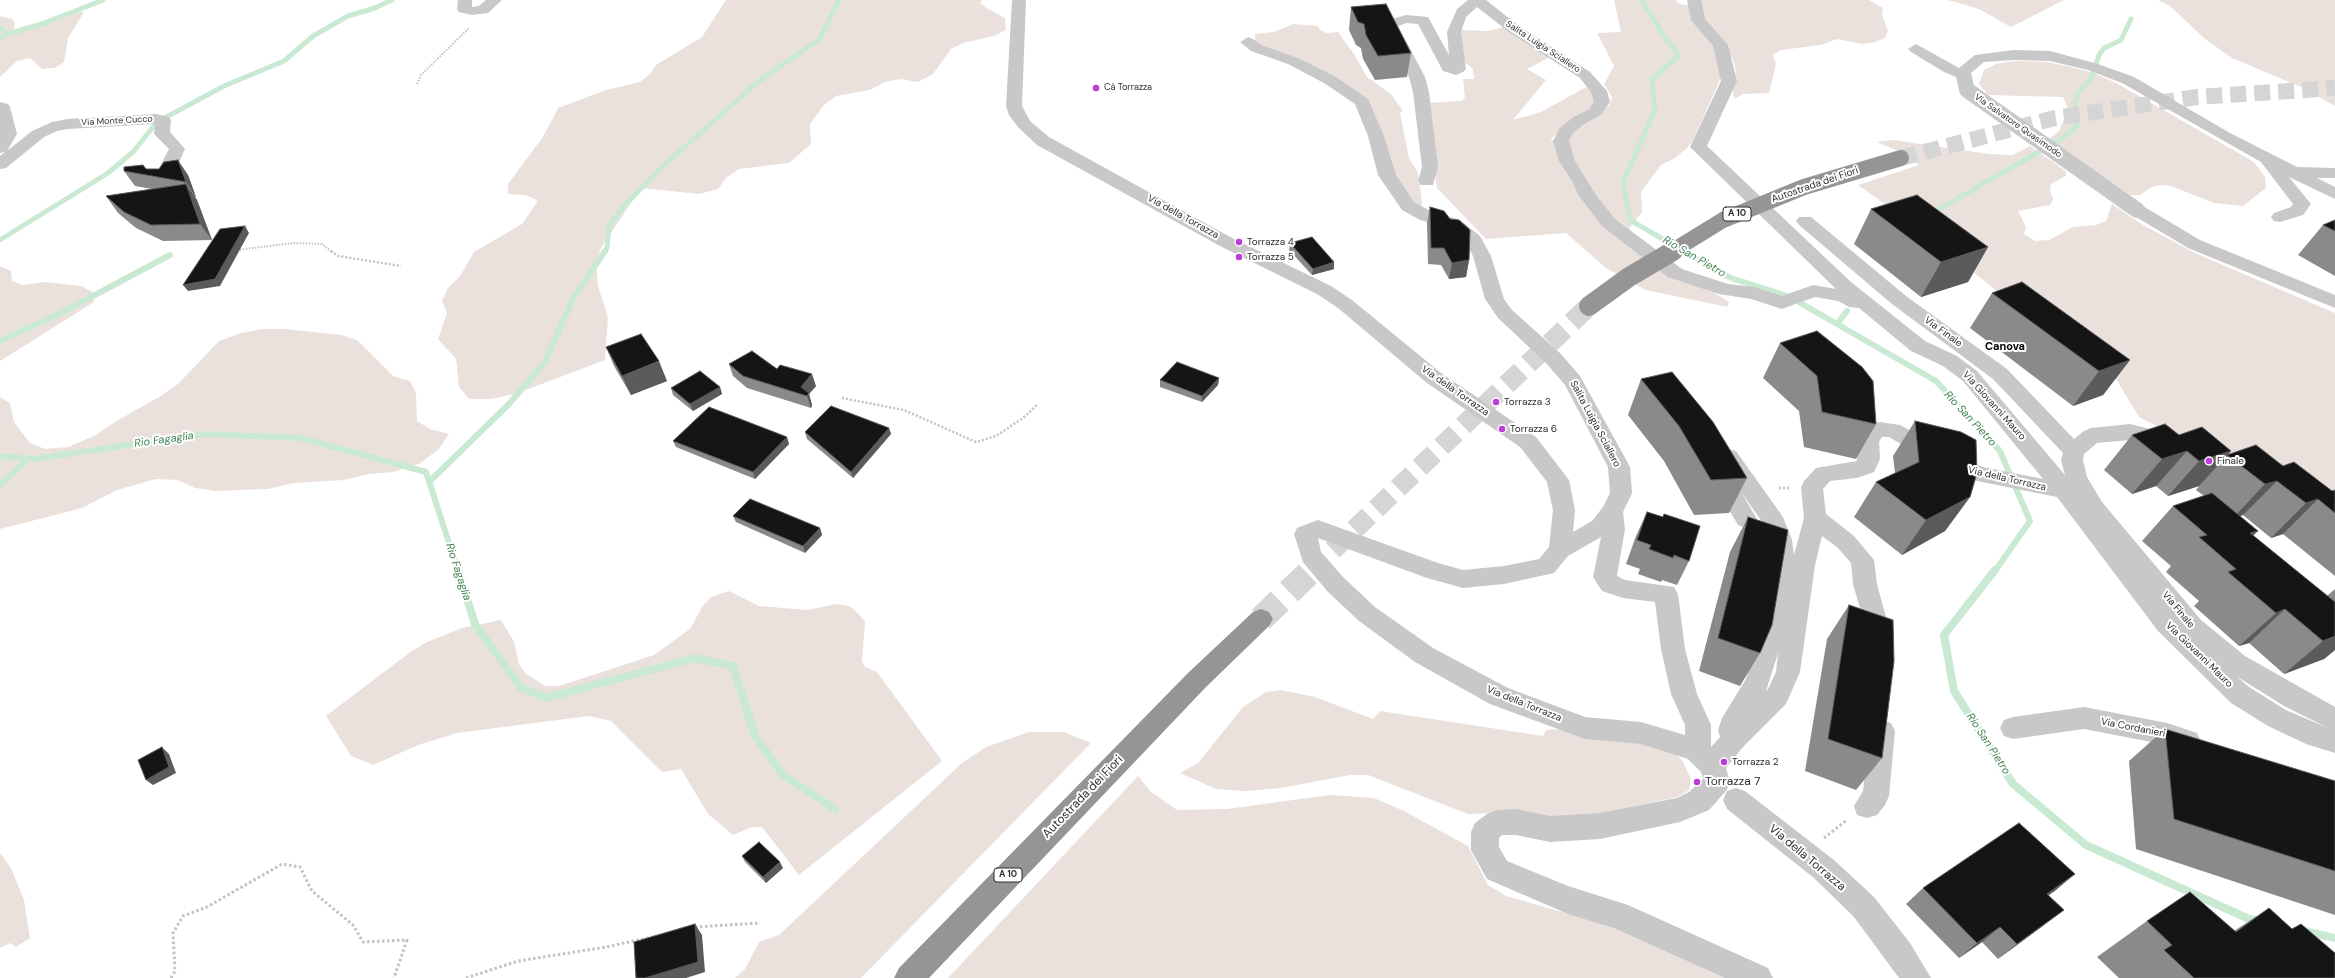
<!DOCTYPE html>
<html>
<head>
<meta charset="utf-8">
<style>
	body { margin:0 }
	canvas { display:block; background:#fff }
</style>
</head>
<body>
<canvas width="2335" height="978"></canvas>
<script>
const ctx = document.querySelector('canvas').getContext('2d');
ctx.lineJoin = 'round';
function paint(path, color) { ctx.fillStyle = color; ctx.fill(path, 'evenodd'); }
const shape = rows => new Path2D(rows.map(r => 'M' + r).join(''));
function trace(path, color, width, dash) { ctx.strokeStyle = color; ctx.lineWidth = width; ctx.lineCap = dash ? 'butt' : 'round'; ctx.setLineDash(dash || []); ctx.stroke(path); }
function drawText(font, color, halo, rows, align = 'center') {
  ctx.font = font + ' "DM Sans",sans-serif'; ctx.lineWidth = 4; ctx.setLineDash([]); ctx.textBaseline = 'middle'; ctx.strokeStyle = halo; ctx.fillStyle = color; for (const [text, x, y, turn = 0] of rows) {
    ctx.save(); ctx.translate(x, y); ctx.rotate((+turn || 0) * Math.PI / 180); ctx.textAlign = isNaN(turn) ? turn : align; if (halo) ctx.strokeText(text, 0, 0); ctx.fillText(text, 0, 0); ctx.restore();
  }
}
const green = shape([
	[726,0,982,0,980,3,988,9,1005,18,1006,30,994,36,963,43,951,49,933,74,918,82,901,79,885,82,870,90,836,96,824,105,810,124,811,144,789,163,739,169,726,178,718,189,699,194,641,188,601,248,596,261,598,286,608,317,605,360,515,394,491,399,469,399,459,387,456,359,438,339,447,313,442,301,448,288,460,276,474,252,522,224,538,201,526,195,508,194,508,184,543,137,558,108,606,90,640,82,650,74,656,65,702,37],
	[1614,0,1676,0,1679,4,1689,5,1691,19,1719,51,1722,75,1693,140,1687,148,1675,158,1661,165,1641,192,1642,212,1630,227,1629,247,1686,281,1713,292,1729,302,1727,307,1646,290,1606,268,1566,233,1486,239,1437,188,1433,160,1429,103,1461,101,1465,98,1463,79,1474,79,1473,69,1461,59,1459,30,1489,31,1506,26,1550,57,1527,69,1546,80,1513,120,1541,112,1590,85,1596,98,1593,106,1568,122,1550,140,1567,140,1572,131,1609,106,1612,97,1604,84,1614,66,1597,33,1621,32],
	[1699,0,1869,0,1883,8,1882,15,1888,31,1885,38,1875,42,1862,44,1837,39,1821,45,1781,50,1773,55,1776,64,1769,93,1743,94,1735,99,1733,94,1736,72,1733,59,1701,18],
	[1948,0,2064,0,2011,27,1979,9],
	[2158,0,2335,0,2335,106,2301,87,2232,58,2205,39,2170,6],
	[75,11,84,12,68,38,64,62,55,68,42,69,30,58,17,61,0,77,0,16,12,19,15,23,13,32,24,31,52,17],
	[1293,24,1318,26,1320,30,1327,33,1338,32,1354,54,1367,77,1391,94,1403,111,1400,113,1409,158,1418,173,1422,203,1421,208,1418,208,1392,171,1368,104,1265,49,1255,41,1255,34,1274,32],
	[2015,61,2046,62,2067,66,2094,73,2118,84,2254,162,2265,177,2266,188,2243,206,2214,203,2171,186,2160,185,2152,187,2140,195,2130,195,2049,139,2059,131,2068,109,2063,97,1988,95,1979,84,1984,70,1996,64],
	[1893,140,1989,154,2013,155,2030,146,2066,171,2066,176,2051,184,2050,191,2053,199,2050,205,2018,211,2026,227,2024,234,2035,241,2049,240,2073,227,2096,225,2106,221,2112,204,2143,225,2195,253,2335,313,2335,502,2273,471,2161,428,2139,417,2116,379,2004,297,1920,229,1858,185,1919,165,1899,151,1876,142],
	[0,266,11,271,12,281,23,285,45,282,81,286,93,292,94,302,0,361],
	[263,329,285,329,341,335,357,340,393,376,410,381,416,393,417,421,430,429,449,434,438,450,419,464,393,472,369,474,344,480,294,483,268,489,216,491,195,488,178,480,156,479,117,490,82,508,0,529,0,397,10,403,14,422,30,443,45,449,68,447,94,436,115,422,159,397,178,384,219,341,241,333],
	[729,591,759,606,807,610,836,604,849,606,858,613,865,622,862,661,865,667,877,672,942,761,799,875,762,827,752,827,733,835,708,814,681,769,662,772,611,721,589,716,457,733,418,745,373,765,351,756,326,716,409,653,427,642,462,628,501,620,514,642,519,664,525,673,545,686,559,686,654,655,690,629,702,607,711,597],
	[1281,690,1315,697,1373,719,1380,711,1543,736,1546,730,1561,729,1642,741,1671,750,1682,760,1691,779,1689,790,1678,797,1575,819,1493,813,1468,814,1368,775,1350,775,1281,788,1246,791,1216,789,1180,773,1198,763,1243,707,1266,692],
	[1029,732,1064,732,1091,743,861,978,735,978,745,969,759,942,779,935,962,763,986,747],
	[1138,776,1150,791,1177,810,1227,809,1330,795,1374,798,1404,811,1468,846,1488,885,1506,896,1615,927,1725,978,948,978],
	[0,853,11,868,24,900,30,938,16,947,10,943,0,948]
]);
const streamFar2 = shape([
	[1642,0,1661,32,1679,56,1652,79,1655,110,1623,182,1630,220,1685,252],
	[0,28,7,34,0,38],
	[7,34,45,23,103,0],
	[1930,214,2058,141,2077,126,2075,106,2078,93,2091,79,2099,55,2104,48,2121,40,2131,19],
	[0,240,108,173,133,152,157,122,224,86,284,61,313,36,348,16,375,8,392,0],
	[605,252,607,248,609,226,624,206,663,166,759,81,820,39,839,0]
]);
const streamFar1 = shape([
	[1683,251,1731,278,1790,297,1936,381,2000,451,2030,521,1995,571],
	[1837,324,1847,311],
	[0,341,65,311,170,255],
	[0,456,33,459,204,434,301,438,426,472,458,571],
	[429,482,508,405,544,363,574,297,605,251],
	[0,485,29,458]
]);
const stream = shape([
	[458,570,475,624,521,688,546,698,695,658,733,666,755,736,783,775,835,809],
	[1995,570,1944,635,1954,691,2013,784,2086,845,2249,919,2260,921],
	[2304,931,2335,938]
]);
const highwayTunnelFar2 = shape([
	[1901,158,2055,118,2197,97,2335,88]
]);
const highwayTunnelFar1 = shape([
	[1311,571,1589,306]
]);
const highwayTunnel = shape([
	[1261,619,1312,570]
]);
const pathFar2 = shape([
	[417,84,421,75,469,28],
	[237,250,294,243,322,244,332,252]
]);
const pathFar1 = shape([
	[331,251,338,256,401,266],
	[842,398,904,410,976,442,996,436,1023,418,1037,405],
	[1779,488,1790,488]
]);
const path = shape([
	[1824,838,1847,820],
	[695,927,760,923],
	[171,978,175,971,173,933,183,916,207,907,282,864,300,867,312,891,353,925,363,942,407,940,394,978],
	[466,978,518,961,606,947,657,936]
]);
const minor = shape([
	[458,0,472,0,472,7,479,6,486,0,502,0,488,13,472,15,459,12,457,9,458,0],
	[1012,0,1026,0,1022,106,1030,121,1049,137,1232,238,1331,286,1352,300,1441,373,1536,437,1569,480,1575,510,1573,532,1592,521,1603,507,1610,493,1608,467,1565,385,1546,363,1498,318,1485,299,1473,256,1466,243,1448,228,1420,220,1402,210,1378,175,1368,136,1355,104,1324,83,1288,64,1251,51,1240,42,1248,37,1253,39,1261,45,1298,58,1336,77,1368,99,1384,136,1396,175,1414,202,1432,212,1460,220,1480,236,1491,256,1504,299,1512,310,1560,353,1580,376,1630,467,1632,493,1623,512,1625,529,1617,576,1625,580,1674,587,1678,594,1685,649,1697,694,1711,725,1711,747,1720,737,1718,730,1722,718,1746,679,1753,659,1771,560,1770,540,1765,526,1741,492,1757,519,1754,525,1746,528,1738,525,1709,476,1712,470,1720,468,1725,470,1717,457,1720,451,1728,449,1736,451,1783,517,1792,540,1794,555,1804,518,1801,487,1804,481,1816,468,1857,461,1857,442,1866,427,1873,424,1880,422,1900,425,1963,459,1983,467,2043,479,1963,381,1943,366,1911,351,1859,308,1849,307,1838,301,1815,297,1782,309,1751,299,1719,294,1668,277,1603,227,1579,196,1572,181,1559,161,1553,141,1559,129,1572,118,1589,109,1594,102,1591,92,1580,78,1509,32,1477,7,1466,17,1461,32,1466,69,1463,72,1456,75,1443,71,1418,24,1407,23,1398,26,1425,77,1429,92,1438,167,1433,185,1421,185,1418,181,1422,167,1413,92,1409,77,1383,24,1385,21,1406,15,1428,17,1449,55,1447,32,1457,9,1468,0,1486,0,1519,26,1590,72,1607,91,1610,102,1601,115,1584,124,1572,134,1569,141,1575,161,1596,195,1615,219,1682,269,1728,284,1754,287,1782,296,1813,285,1836,289,1690,147,1721,81,1713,46,1691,20,1687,0,1701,0,1705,19,1728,45,1737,81,1707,146,1851,282,1925,341,1957,356,1977,371,2065,475,2061,460,2063,453,1993,379,1892,304,1799,225,1796,221,1799,217,1811,217,1906,296,2007,369,2074,439,2084,431,2091,428,2130,424,2174,435,2177,440,2174,445,2166,448,2130,440,2097,443,2084,454,2083,460,2087,477,2102,502,2201,620,2245,656,2335,707,2335,753,2306,744,2268,726,2231,703,2158,631,2057,497,1972,480,1947,471,1889,437,1882,437,1879,442,1880,459,1874,472,1857,478,1830,481,1823,489,1826,514,1854,536,1874,560,1877,584,1893,643,1890,650,1881,653,1872,650,1853,584,1851,563,1838,548,1822,536,1815,565,1800,672,1786,704,1742,748,1726,768,1730,783,1726,791,1709,810,1680,822,1600,839,1550,842,1516,835,1502,835,1499,838,1499,847,1507,861,1568,886,1628,905,1768,968,1773,978,1725,978,1614,928,1568,914,1487,879,1471,850,1471,832,1475,823,1487,814,1497,810,1516,809,1550,816,1600,813,1677,798,1689,792,1703,779,1701,772,1688,759,1641,744,1585,739,1490,704,1415,662,1359,621,1328,592,1303,562,1294,534,1297,528,1318,520,1438,563,1463,570,1504,566,1539,559,1549,547,1553,510,1547,482,1520,447,1427,383,1338,308,1317,294,1220,246,1037,145,1018,127,1009,115,1006,106,1012,0],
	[1601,537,1593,577,1602,591,1623,598,1655,602,1661,649,1671,694,1685,725,1685,735,1641,722,1585,717,1508,688,1433,648,1375,607,1344,578,1321,552,1318,538,1427,578,1463,588,1504,584,1554,573,1568,556,1601,537],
	[1778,653,1776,672,1768,689,1766,691,1778,653],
	[2236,676,2284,706,2328,728,2286,710,2249,687,2236,676],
	[1916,44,1959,68,1975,55,2013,50,2050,51,2098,64,2134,77,2230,133,2297,167,2335,168,2335,178,2317,178,2335,187,2335,199,2289,177,2311,204,2303,215,2280,222,2274,221,2271,217,2274,213,2291,207,2293,204,2261,162,2122,83,2088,70,2050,61,2013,60,1984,62,1971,73,1975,90,1973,93,1967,95,1961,93,1959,90,1956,77,1944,72,1911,52,1908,49,1916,44],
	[0,102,8,104,10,107,17,134,7,151,32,131,52,122,68,119,156,114,169,117,171,120,170,132,185,149,172,178,169,182,163,183,157,182,154,178,169,149,154,134,155,124,68,129,57,131,44,137,6,168,0,169,0,156,5,152,0,153,0,102],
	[2137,205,2143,206,2200,240,2335,295,2335,308,2188,248,2131,214,2128,210,2131,206,2137,205],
	[2084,707,2167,723,2197,733,2201,741,2197,749,2188,752,2167,745,2084,729,2013,739,2004,736,2000,728,2004,720,2013,717,2084,707],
	[1882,720,1891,723,1895,731,1889,796,1885,805,1877,815,1867,818,1857,815,1854,806,1863,791,1869,731,1873,723,1882,720],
	[1736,788,1745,791,1834,860,1874,897,1910,943,1931,978,1899,978,1854,917,1814,878,1727,809,1723,800,1727,791,1736,788]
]);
const highway = shape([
	[1261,609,1269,612,1273,619,1269,626,1206,687,929,978,894,978,899,968,1188,673,1253,612,1261,609]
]);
const minorBridge = shape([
	[1967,90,2137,210]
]);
const highwayBridgeFar1 = shape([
	[1671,252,1723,220,1804,187,1901,158]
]);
const highwayBridge = shape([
	[1589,306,1629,277,1673,251]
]);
const wall = shape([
	[1351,7,1411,53,1407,77,1375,80,1363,59,1361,48,1356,45,1349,30],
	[146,169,188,175,196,197,195,197,197,200,212,240,163,241,136,228,118,213,106,196,152,189,135,186,124,171],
	[1430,207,1469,260,1466,277,1449,279,1441,265,1428,264,1427,223],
	[1871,209,1988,247,1968,282,1921,297,1854,244],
	[2335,220,2335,276,2298,255,2323,225],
	[1290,243,1334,262,1334,269,1312,275,1289,250],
	[1992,293,2130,360,2103,395,2073,406,1970,328],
	[1780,343,1876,424,1856,459,1804,447,1799,411,1763,378],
	[606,347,667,381,631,395,614,366],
	[729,364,777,369,816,386,809,394,812,405,811,408,747,388,733,376],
	[1219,378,1218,385,1202,402,1160,387,1160,380],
	[1641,379,1747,478,1729,513,1694,515,1664,461,1628,415],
	[720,387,722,394,693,411,673,395,671,388],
	[1915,421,1970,497,1945,531,1902,555,1854,517,1876,482,1895,473,1893,456],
	[889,428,891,434,853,478,807,439,805,432],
	[2132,435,2179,435,2231,451,2228,455,2283,466,2332,491,2335,490,2335,576,2283,534,2271,538,2243,515,2240,516,2253,535,2327,596,2335,589,2335,650,2324,659,2284,674,2249,643,2239,646,2194,606,2199,601,2166,572,2171,566,2142,541,2173,506,2204,496,2196,490,2199,486,2168,496,2156,486,2132,494,2104,470],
	[787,437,789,444,755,479,676,447,673,441],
	[1647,512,1663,517,1664,514,1689,561,1677,585,1662,580,1661,582,1638,574,1640,569,1626,564,1636,536],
	[733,516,820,528,822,535,805,553,736,522],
	[1748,517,1760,653,1740,686,1699,671,1730,552],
	[1849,605,1882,758,1856,790,1805,771,1827,639],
	[2165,729,2335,781,2335,915,2136,849,2129,761],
	[742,856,783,868,766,883,745,862],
	[1923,888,2056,890,2048,895,2044,925,1998,959,1982,942,1959,958,1906,904],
	[2269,908,2292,929,2301,924,2335,978,2119,978,2097,957,2147,921,2234,931]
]);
const shadedWall = shape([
	[178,160,188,175,196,197,186,182],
	[186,184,197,200,212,240,200,224],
	[245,226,249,233,220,286,188,291,183,285],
	[1988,247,1968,282,1921,297,1941,262],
	[1469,260,1466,277,1449,279,1452,263],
	[1334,262,1334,269,1312,275,1313,269],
	[2130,360,2103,395,2073,406,2099,371],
	[659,361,667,381,631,395,622,376],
	[812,374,816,386,809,394,812,405,811,408,807,396,801,387],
	[1219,378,1218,385,1202,402,1202,396],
	[720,387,722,394,693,411,690,404],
	[889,428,891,434,853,478,851,472],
	[787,437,789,444,755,479,753,472],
	[2187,451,2156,486,2132,494,2162,459],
	[2231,451,2199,486,2168,496,2199,461],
	[2277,481,2243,515,2232,519,2265,484],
	[1970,497,1945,531,1902,555,1926,520],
	[2318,499,2283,534,2271,538,2306,503],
	[820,528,822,535,805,553,803,546],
	[2258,531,2227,561,2250,533],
	[2285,609,2249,643,2239,646,2276,613],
	[2335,636,2335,650,2324,659,2284,674,2323,641],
	[162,747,169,754,176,773,153,785,146,780],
	[780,862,783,868,766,883,763,877],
	[2075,874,2056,890,2028,910,2047,894],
	[2064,910,2044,925,1998,959,2017,944],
	[695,924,702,935,705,972,686,978,645,978],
	[2000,927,1982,942,1959,958,1977,943]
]);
const building = shape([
	[1386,4,1411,53,1378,56,1366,35,1364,24,1358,22,1351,7,1386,4],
	[178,160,186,182,124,171,124,167,143,165,146,169,159,169,164,162,178,160],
	[186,184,200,224,151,225,124,212,106,196,186,184],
	[1917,195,1988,247,1941,262,1871,209,1917,195],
	[1430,207,1444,211,1450,219,1459,220,1470,230,1469,260,1452,263,1444,248,1431,248,1430,207],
	[2335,220,2335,231,2323,225,2335,220],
	[245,226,215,279,183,285,220,229,245,226],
	[1312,237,1334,262,1313,269,1290,243,1312,237],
	[2022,282,2130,360,2099,371,1992,293,2022,282],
	[1817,331,1862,367,1873,381,1876,424,1822,412,1817,376,1780,343,1817,331],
	[641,334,659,361,622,376,606,347,641,334],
	[752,351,777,369,780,365,812,374,801,387,809,393,807,396,743,376,729,364,752,351],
	[1177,362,1219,378,1202,396,1160,380,1177,362],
	[700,371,720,387,690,404,671,388,700,371],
	[1672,372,1713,422,1747,478,1711,480,1679,426,1641,379,1672,372],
	[831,406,889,428,851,472,805,432,831,406],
	[709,407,787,437,753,472,673,441,709,407],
	[1915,421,1961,432,1976,440,1977,473,1970,497,1926,520,1876,482,1919,462,1915,421],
	[2165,424,2179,435,2202,427,2231,451,2199,461,2187,451,2162,459,2132,435,2165,424],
	[2256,445,2283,466,2294,462,2332,491,2335,490,2335,513,2318,499,2306,503,2277,481,2265,484,2227,455,2256,445],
	[2212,493,2258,531,2250,533,2335,602,2335,636,2323,641,2285,609,2276,613,2228,572,2236,569,2199,537,2207,535,2173,506,2212,493],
	[750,499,820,528,803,546,733,516,750,499],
	[1647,512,1663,517,1664,514,1700,526,1689,561,1674,555,1673,558,1649,549,1651,545,1637,540,1647,512],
	[1748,517,1788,530,1772,625,1760,653,1718,638,1748,517],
	[1849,605,1893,620,1894,661,1882,758,1828,739,1849,605],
	[2165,729,2335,781,2335,871,2174,819,2165,729],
	[162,747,169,767,146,780,138,760,162,747],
	[2019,823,2075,874,2047,894,2064,910,2017,944,2000,927,1977,943,1923,888,2019,823],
	[759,842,780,862,763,877,742,856,759,842],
	[2190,892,2236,932,2269,908,2292,929,2301,924,2335,953,2335,978,2194,978,2164,950,2172,945,2147,921,2190,892],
	[695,924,698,962,645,978,636,978,634,942,695,924]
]);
const markers = [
	[1096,88,4,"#bc3cd9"],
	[1239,242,4,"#bc3cd9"],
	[1239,257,4,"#bc3cd9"],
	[1496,402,4,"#bc3cd9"],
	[1502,429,4,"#bc3cd9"],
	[2209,461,4,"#bc3cd9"],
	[1724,762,4,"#bc3cd9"],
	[1697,782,4,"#bc3cd9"]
];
const farStreetnames = [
	["Salita Luigia Sciallero",1543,47,33],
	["Via Monte Cucco",117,121,-3],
	["Via Salvatore Quasimodo",2018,126,35]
];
const farPoinames = [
	["Cà Torrazza",1104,88]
];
const shields = [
	[1737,214,28],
	[1008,875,28]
];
const shieldNames = [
	["A 10",1737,214],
	["A 10",1008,875]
];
const streetNames = [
	["Autostrada dei Fiori",1815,185,-19],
	["Via della Torrazza",1183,217,29],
	["Via Finale",1943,332,36],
	["Via della Torrazza",1455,391,35],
	["Via Giovanni Mauro",1994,406,48],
	["Salita Luigia Sciallero",1595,424,62],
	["Via della Torrazza",2007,479,13],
	["Via Finale",2178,610,50],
	["Via Giovanni Mauro",2199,655,44],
	["Via della Torrazza",1524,704,22],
	["Via Cordanieri",2133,728,11]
];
const poiNames = [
	["Torrazza 4",1247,242],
	["Torrazza 5",1247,257],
	["Torrazza 3",1504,402],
	["Torrazza 6",1510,429],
	["Finale",2217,461],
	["Torrazza 2",1732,762]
];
const waterNames = [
	["Rio San Pietro",1694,257,30],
	["Rio San Pietro",1970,419,47],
	["Rio Fagaglia",164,440,-8],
	["Rio Fagaglia",458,572,72],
	["Rio San Pietro",1988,744,57]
];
const neighbourhoodNames = [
	["Canova",2005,347]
];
const nearPoinames = [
	["Torrazza 7",1705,782]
];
const nearStreetnames = [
	["Autostrada dei Fiori",1083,797,-46],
	["Via della Torrazza",1807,858,40]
];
paint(green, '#eae1dd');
trace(streamFar2, '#cae9d3', 5);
trace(streamFar1, '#cae9d3', 6);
trace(stream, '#cae9d3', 8);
trace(highwayTunnelFar2, '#d5d5d5', 16, [16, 8]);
trace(highwayTunnelFar1, '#d5d5d5', 20, [20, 10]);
trace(highwayTunnel, '#d5d5d5', 26, [26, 13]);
trace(pathFar2, '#c2c2c2', 2, [1.5, 1.5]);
trace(pathFar1, '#c2c2c2', 2.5, [2, 2]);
trace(path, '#c2c2c2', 3, [2.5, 2.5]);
paint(minor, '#c8c8c8');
paint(highway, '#959595');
trace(minorBridge, '#c8c8c8', 16);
trace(highwayBridgeFar1, '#959595', 16);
trace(highwayBridge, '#959595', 20);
paint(wall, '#8a8a8a');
paint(shadedWall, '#5b5b5b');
paint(building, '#151515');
trace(building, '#5b5b5b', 1);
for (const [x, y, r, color] of markers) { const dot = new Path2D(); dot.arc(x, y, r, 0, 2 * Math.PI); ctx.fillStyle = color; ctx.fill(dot); trace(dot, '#fff', 1.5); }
drawText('9px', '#2e2e2e', '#fff', farStreetnames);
drawText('9px', '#2e2e2e', '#fff', farPoinames, 'left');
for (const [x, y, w] of shields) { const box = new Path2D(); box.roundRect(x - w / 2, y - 7, w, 14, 3); ctx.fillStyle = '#fff'; ctx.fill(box); trace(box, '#2e2e2e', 1); }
drawText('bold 9px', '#2e2e2e', null, shieldNames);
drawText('10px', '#2e2e2e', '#fff', streetNames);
drawText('10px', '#2e2e2e', '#fff', poiNames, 'left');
drawText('italic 11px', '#408453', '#fff', waterNames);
drawText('bold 11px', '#000', '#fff', neighbourhoodNames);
drawText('12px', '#2e2e2e', '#fff', nearPoinames, 'left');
drawText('12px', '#2e2e2e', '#fff', nearStreetnames);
</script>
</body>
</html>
